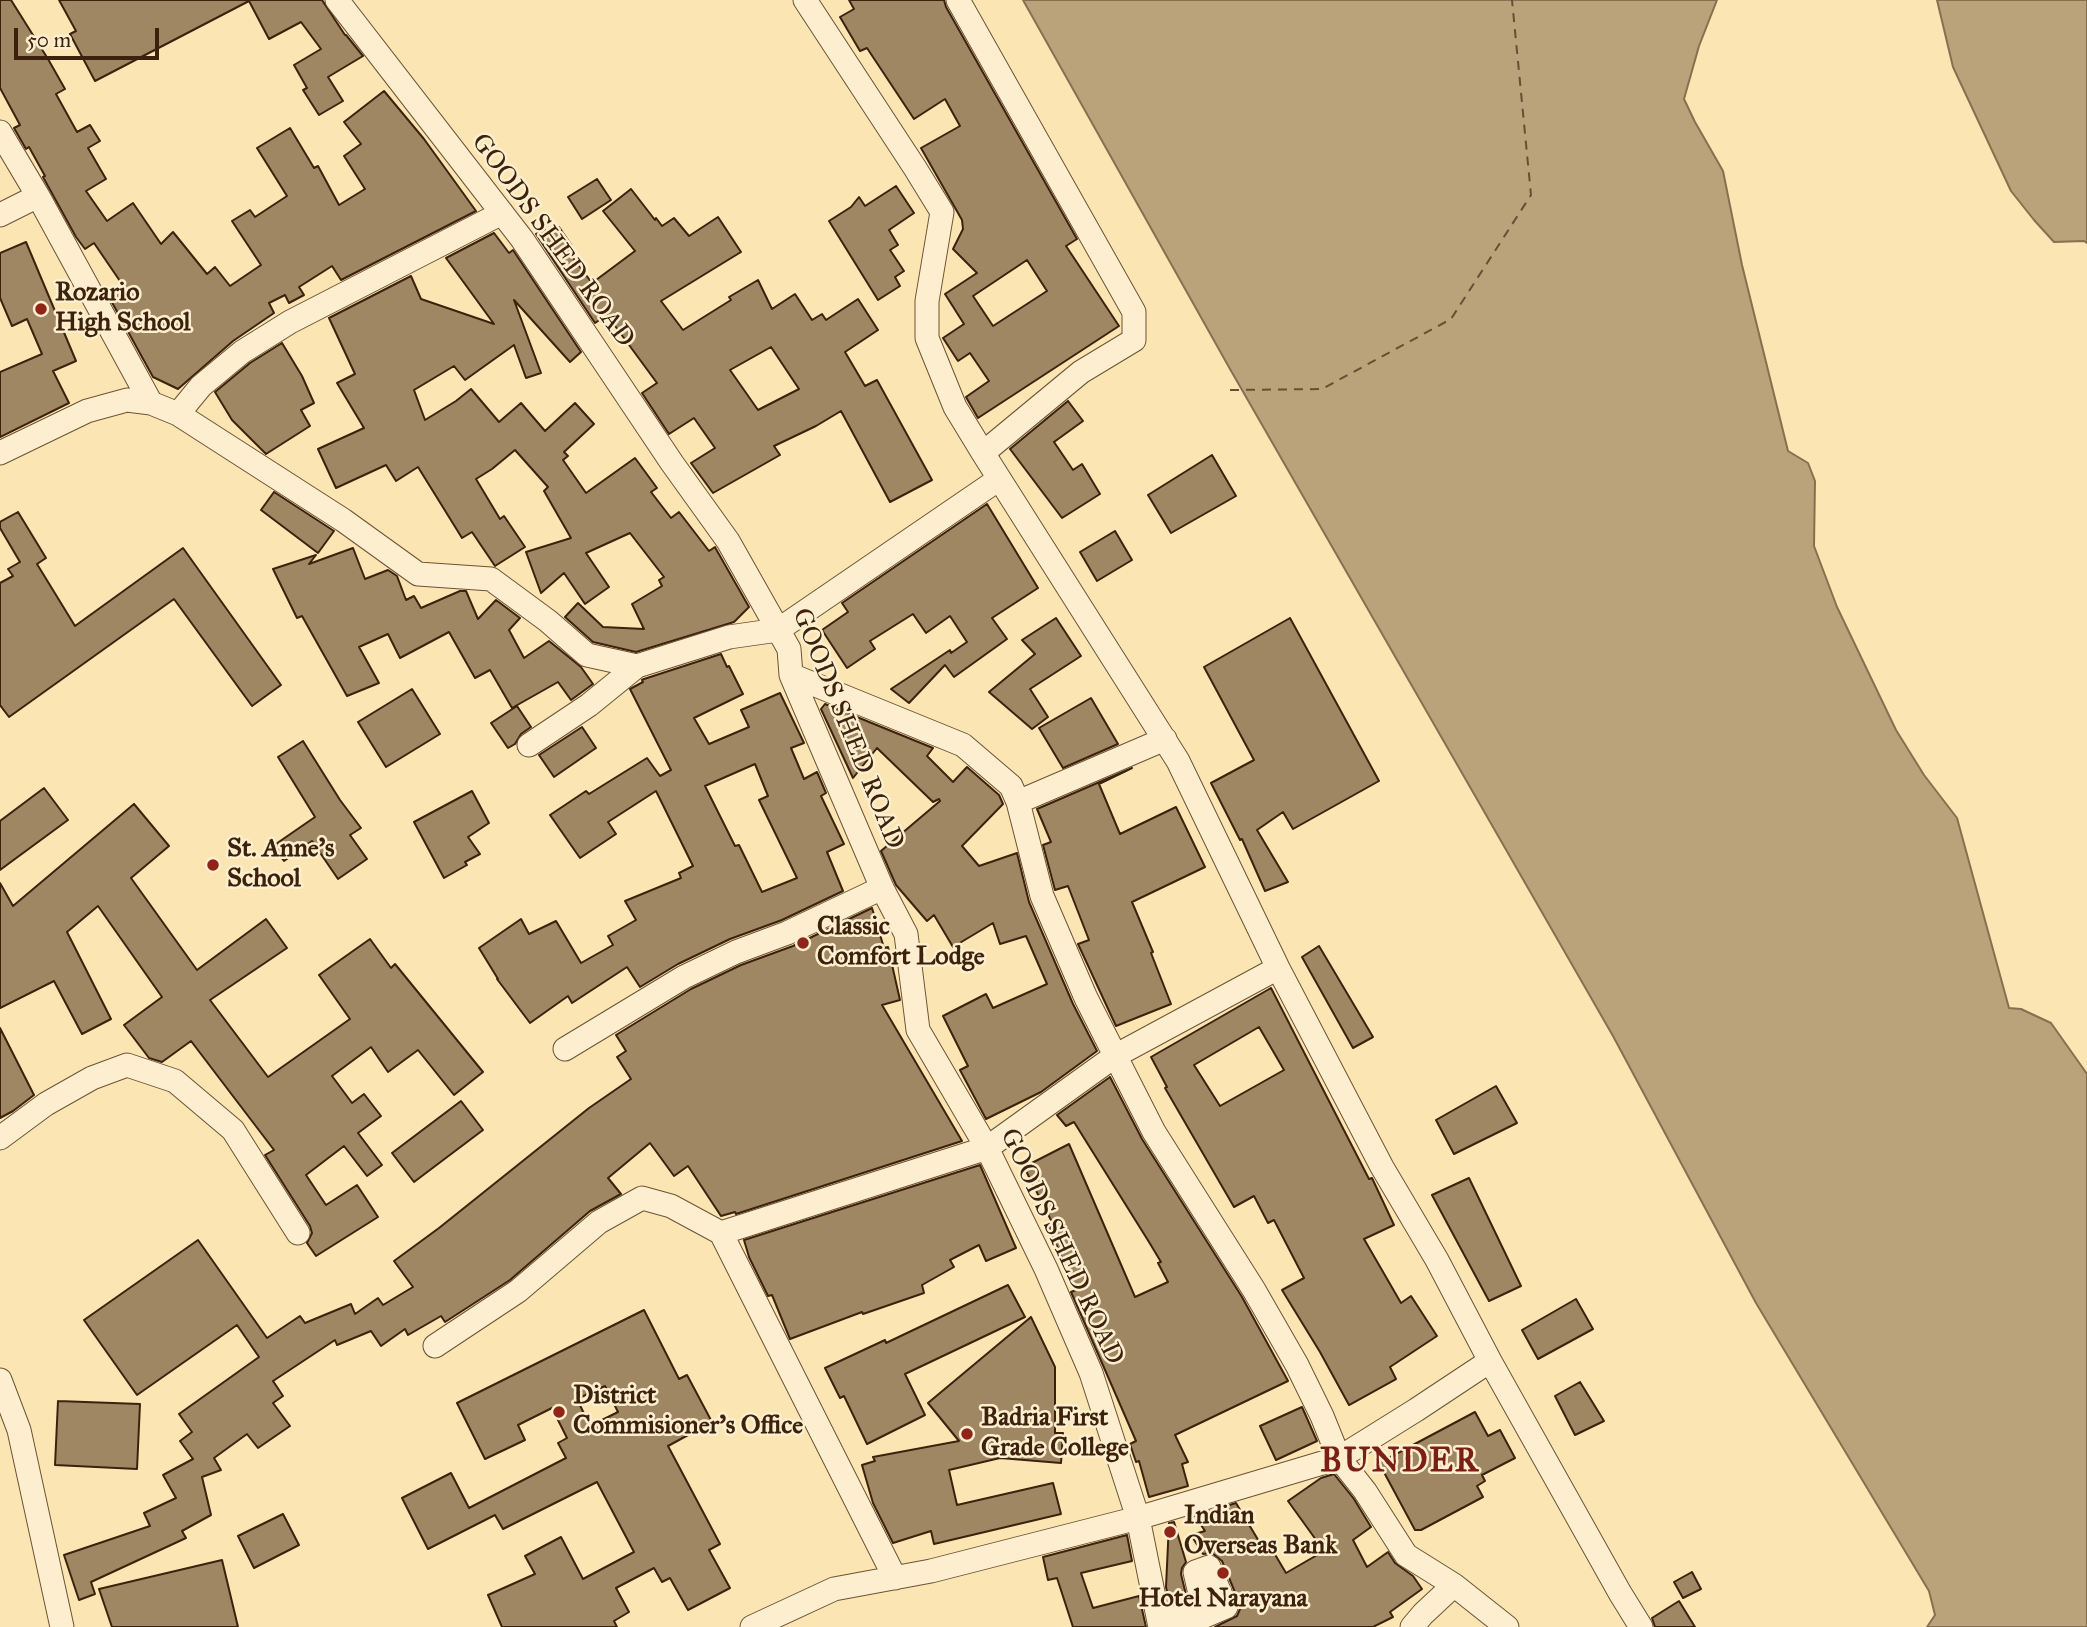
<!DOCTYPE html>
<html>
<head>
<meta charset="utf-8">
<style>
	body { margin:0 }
	#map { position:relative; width:2087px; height:1627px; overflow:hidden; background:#fbe5b3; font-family:"IM FELL Great Primer",serif }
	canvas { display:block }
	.scale { position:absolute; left:14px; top:28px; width:145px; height:32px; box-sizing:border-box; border:4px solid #3c220d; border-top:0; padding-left:9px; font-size:21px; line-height:24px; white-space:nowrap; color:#3c220d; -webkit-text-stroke:5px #fceece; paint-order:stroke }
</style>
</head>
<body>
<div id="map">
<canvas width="2087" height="1627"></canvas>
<div class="scale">50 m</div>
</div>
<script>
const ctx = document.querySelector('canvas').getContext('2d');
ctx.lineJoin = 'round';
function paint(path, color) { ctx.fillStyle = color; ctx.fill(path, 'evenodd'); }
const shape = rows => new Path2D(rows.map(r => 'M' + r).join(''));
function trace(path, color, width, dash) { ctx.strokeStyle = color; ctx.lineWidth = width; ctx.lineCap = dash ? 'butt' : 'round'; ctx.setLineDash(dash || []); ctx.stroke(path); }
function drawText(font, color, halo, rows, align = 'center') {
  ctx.font = font + ' "IM FELL Great Primer",serif'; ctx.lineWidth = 5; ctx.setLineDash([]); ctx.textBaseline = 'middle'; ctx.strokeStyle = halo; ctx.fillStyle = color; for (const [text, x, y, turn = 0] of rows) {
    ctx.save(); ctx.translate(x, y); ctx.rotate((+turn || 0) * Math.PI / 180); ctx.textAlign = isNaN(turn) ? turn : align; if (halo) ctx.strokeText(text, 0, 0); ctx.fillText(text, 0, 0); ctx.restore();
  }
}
const water = shape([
	[1023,0,1717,0,1699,46,1684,99,1695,122,1723,171,1742,265,1788,451,1808,463,1815,481,1814,546,1837,607,1896,730,1924,775,1957,818,2009,1008,2021,1009,2051,1023,2087,1074,2087,1627,1927,1627,1935,1615,1929,1591,1756,1303,1613,1036,1230,369,1023,0],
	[1937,0,2087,0,2087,243,2084,241,2054,242,2034,220,2011,191,1953,67,1937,0]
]);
const ferry = shape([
	[1230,390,1322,389,1451,319,1531,195,1512,0]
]);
const building = shape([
	[0,0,11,0,48,59,65,89,56,94,77,132,90,125,100,141,88,148,106,179,86,191,107,221,133,203,161,244,173,232,207,274,215,267,230,286,261,265,232,221,250,210,255,217,287,196,257,148,290,128,314,168,318,166,339,205,365,189,344,156,361,144,344,122,384,91,424,139,476,211,341,280,332,266,299,287,304,295,289,303,285,295,269,303,274,313,233,341,178,389,153,377,109,297,122,284,94,243,85,249,76,237,43,177,45,176,29,147,26,149,14,128,20,125,0,88,0,0],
	[59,0,322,0,345,35,346,35,363,56,328,77,343,101,319,115,303,90,307,88,294,65,321,49,301,22,269,39,249,1,95,81,70,34,76,31,59,0],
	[849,0,944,0,946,7,1077,239,1066,246,1119,326,978,418,966,397,989,381,970,353,958,361,943,338,964,324,945,294,977,273,953,249,963,229,962,220,921,148,960,126,945,99,914,119,867,48,860,51,840,17,854,9,849,0],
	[1027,260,1047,291,993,326,973,296,1027,260],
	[597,179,611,200,582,219,568,197,597,179],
	[896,186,914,213,889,230,898,245,890,250,904,271,895,277,900,286,878,300,829,221,851,207,859,197,865,206,896,186],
	[631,189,655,220,656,218,662,226,674,218,689,236,718,217,741,252,661,301,683,330,731,300,729,297,758,280,772,309,795,294,812,320,822,314,826,320,858,299,878,330,845,352,865,386,877,380,932,480,890,502,841,411,816,426,774,446,780,455,713,493,691,463,715,448,694,418,669,434,642,393,657,383,607,315,595,323,536,234,544,228,547,234,559,227,572,246,567,250,592,283,635,251,603,211,631,189],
	[771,347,799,389,758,410,730,370,771,347],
	[494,233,509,253,513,250,581,352,570,362,514,300,541,373,526,378,514,345,465,380,454,366,414,390,425,420,456,401,471,389,499,422,521,403,545,431,575,403,594,424,564,452,568,456,563,460,586,493,635,458,657,488,651,492,671,518,679,512,709,551,715,547,716,549,749,607,734,622,636,652,593,642,565,617,578,603,603,627,644,629,632,604,662,586,659,580,664,577,630,533,586,553,609,587,585,604,564,573,541,593,526,552,571,538,544,491,548,487,515,450,492,469,476,479,500,519,504,516,525,547,495,566,472,532,462,538,418,467,396,481,386,465,336,488,318,449,364,428,337,383,355,374,329,318,411,276,421,299,494,324,446,258,494,233],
	[26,242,76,361,53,371,69,403,0,437,0,372,42,354,27,319,12,326,0,298,0,253,26,242],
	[282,343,302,376,314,403,301,410,310,426,266,454,232,420,215,392,250,363,282,343],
	[1068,401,1083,421,1054,442,1073,470,1082,464,1100,494,1062,518,1010,449,1068,401],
	[1212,455,1236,496,1171,533,1148,495,1212,455],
	[274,492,334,531,318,553,261,510,274,492],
	[987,504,1038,588,992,618,1007,639,954,677,945,665,909,703,891,689,950,650,951,653,967,642,950,616,926,633,913,614,870,641,875,649,847,668,822,630,848,612,842,603,987,504],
	[18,512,46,558,37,564,75,626,183,548,281,685,252,706,174,599,9,717,0,705,0,583,13,576,8,569,20,562,0,528,0,522,18,512],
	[1115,531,1132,560,1097,581,1080,552,1115,531],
	[353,548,365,579,388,570,397,576,406,600,414,596,421,608,460,591,466,591,478,619,496,600,520,618,509,630,524,658,549,641,581,667,593,684,571,700,558,682,512,708,490,670,475,678,449,632,400,658,388,634,359,647,379,683,347,696,302,616,297,618,273,569,316,555,309,564,353,548],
	[1056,618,1081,656,1030,689,1048,717,1032,729,989,692,1035,654,1022,640,1056,618],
	[1290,618,1379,781,1293,829,1283,812,1257,830,1288,882,1265,891,1242,839,1240,840,1211,783,1254,760,1204,667,1290,618],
	[721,654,727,667,729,666,743,694,694,718,709,744,749,727,741,710,780,693,804,743,791,748,804,779,817,772,826,793,821,796,844,844,827,852,843,891,782,920,730,939,678,964,640,987,627,967,572,1003,568,996,530,1023,497,979,498,979,479,948,521,919,529,934,556,921,581,963,613,945,608,936,636,920,625,901,681,878,679,873,693,866,656,791,608,822,616,834,580,858,550,815,586,791,589,794,647,758,660,776,671,770,630,689,643,682,642,680,644,679,721,654],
	[755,764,768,796,759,800,797,878,762,892,739,845,735,846,705,786,755,764],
	[412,689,440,734,386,767,358,722,412,689],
	[1091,698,1118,744,1063,768,1039,728,1091,698],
	[825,704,933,748,927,756,953,782,967,767,999,795,1003,804,962,846,979,866,1017,853,1029,902,1073,1004,1097,1051,1041,1092,986,1119,960,1070,968,1066,943,1016,986,994,993,1008,1047,984,1026,936,1000,944,993,923,953,947,934,915,927,921,896,885,881,851,940,801,939,799,933,802,877,748,853,778,821,709,825,704],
	[517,706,531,727,521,734,515,744,508,748,491,723,517,706],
	[582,727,596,748,554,777,539,755,582,727],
	[303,741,340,800,361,828,350,835,367,859,338,879,312,841,284,861,273,846,315,817,278,757,303,741],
	[1132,768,1099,784,1120,834,1176,807,1205,867,1132,902,1153,952,1151,953,1171,1004,1116,1026,1078,944,1089,940,1068,886,1055,890,1043,845,1051,842,1037,809,1132,768],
	[44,788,68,820,0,870,0,821,44,788],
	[472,791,489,823,468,837,480,854,465,862,467,865,444,878,414,822,472,791],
	[134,804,169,846,131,878,197,970,266,919,287,948,210,1000,268,1077,350,1019,319,975,370,939,391,968,395,964,483,1072,454,1095,418,1050,388,1072,371,1047,332,1076,352,1103,364,1094,381,1116,358,1133,382,1165,367,1176,344,1146,306,1175,326,1205,357,1185,378,1217,316,1256,307,1243,312,1233,310,1226,265,1155,274,1150,191,1041,162,1062,149,1058,124,1025,162,997,98,906,67,932,111,1019,82,1034,54,981,0,1008,0,883,13,906,134,804],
	[872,908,884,948,888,947,900,1000,882,1005,962,1141,736,1214,735,1212,721,1216,688,1166,674,1176,650,1143,608,1178,621,1194,590,1211,510,1280,445,1322,441,1316,408,1335,405,1329,381,1346,371,1331,337,1345,335,1340,273,1381,283,1396,273,1403,290,1426,258,1448,247,1434,214,1458,221,1470,202,1477,211,1515,182,1531,186,1538,91,1582,95,1594,79,1600,64,1555,150,1526,144,1513,176,1498,163,1475,193,1459,180,1441,192,1432,179,1414,259,1357,237,1325,137,1395,84,1320,198,1240,267,1338,300,1316,305,1323,351,1304,355,1314,378,1298,383,1305,413,1287,394,1261,439,1228,589,1108,631,1079,617,1057,626,1051,616,1035,691,989,741,965,793,946,872,908],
	[1319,946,1373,1037,1353,1048,1302,957,1319,946],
	[1271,988,1369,1179,1372,1178,1394,1225,1364,1239,1401,1303,1411,1296,1437,1336,1390,1367,1396,1379,1349,1405,1320,1352,1282,1290,1304,1278,1274,1220,1268,1223,1254,1196,1234,1207,1165,1088,1167,1087,1151,1057,1271,988],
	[1259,1027,1284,1070,1220,1106,1194,1065,1259,1027],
	[0,1028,34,1095,13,1111,0,1118,0,1028],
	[1110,1077,1142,1139,1242,1297,1288,1381,1175,1435,1188,1462,1182,1464,1188,1486,1149,1497,1139,1461,1136,1462,1130,1444,1136,1441,1071,1292,1076,1290,1049,1228,1054,1226,1024,1167,1069,1144,1135,1297,1168,1282,1158,1263,1161,1262,1149,1242,1074,1122,1066,1126,1057,1115,1110,1077],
	[1496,1086,1517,1123,1454,1154,1436,1120,1496,1086],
	[461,1101,483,1130,414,1182,392,1153,461,1101],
	[980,1165,1016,1248,986,1261,979,1245,950,1260,954,1267,922,1285,924,1293,863,1314,862,1312,790,1339,772,1295,768,1296,749,1257,744,1240,980,1165],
	[1469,1178,1521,1286,1489,1301,1432,1195,1469,1178],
	[1008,1285,1025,1317,905,1374,925,1415,867,1444,844,1396,840,1398,825,1368,885,1340,886,1343,1008,1285],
	[1576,1299,1593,1329,1538,1359,1522,1330,1576,1299],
	[644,1310,679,1379,687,1375,712,1422,668,1446,720,1544,709,1550,730,1588,688,1610,670,1578,662,1582,654,1568,616,1588,629,1612,614,1621,617,1627,502,1627,488,1595,535,1574,525,1556,561,1537,583,1579,634,1552,597,1482,503,1529,495,1515,428,1549,402,1498,451,1473,469,1508,566,1458,558,1443,567,1438,552,1408,518,1425,525,1440,485,1459,457,1403,644,1310],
	[605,1386,618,1412,590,1426,577,1399,605,1386],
	[1031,1317,1055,1367,1055,1433,1063,1433,1061,1463,1000,1458,949,1470,957,1505,1053,1483,1061,1514,934,1544,931,1531,893,1543,873,1503,862,1465,875,1461,873,1457,959,1441,928,1403,1031,1317],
	[1580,1382,1604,1421,1575,1435,1555,1396,1580,1382],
	[58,1401,140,1404,137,1469,55,1465,58,1401],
	[1302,1407,1317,1441,1276,1460,1260,1426,1302,1407],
	[1475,1412,1488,1436,1500,1430,1515,1458,1482,1475,1485,1481,1477,1486,1483,1497,1421,1530,1415,1530,1379,1463,1475,1412],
	[1334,1474,1354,1499,1371,1527,1353,1540,1367,1567,1388,1552,1395,1563,1413,1576,1422,1589,1390,1612,1393,1617,1373,1627,1215,1627,1237,1616,1240,1609,1239,1602,1222,1561,1212,1553,1203,1554,1191,1535,1205,1531,1195,1516,1236,1503,1263,1548,1270,1546,1286,1573,1324,1551,1288,1501,1321,1478,1334,1474],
	[283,1514,299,1545,254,1568,238,1536,283,1514],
	[1174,1522,1186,1562,1182,1568,1181,1574,1188,1603,1170,1604,1166,1587,1169,1523,1174,1522],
	[1127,1535,1132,1561,1081,1573,1093,1608,1139,1596,1146,1627,1073,1627,1057,1578,1048,1580,1043,1557,1127,1535],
	[222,1560,238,1627,112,1627,99,1589,222,1560],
	[1692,1572,1701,1589,1683,1598,1674,1582,1692,1572],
	[1679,1601,1695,1627,1655,1627,1652,1618,1679,1601]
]);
const minor = shape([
	[337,0,522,239,672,463,728,541,789,649,791,675,882,888,906,934,918,1030,987,1148,1046,1269,1091,1373,1138,1518,1160,1627],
	[805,0,915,168,942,212,927,301,927,338,955,407,983,453,1178,761,1278,968,1382,1167,1437,1260,1490,1361,1620,1593,1641,1627],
	[958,0,1134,312,1134,340,1081,372,983,453],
	[0,132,38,196,0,215],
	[38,196,151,403],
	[178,414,201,386,242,352,290,322,502,213],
	[0,453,87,411,127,400,151,403,178,414,343,520,418,574,491,579,548,621,587,655,637,666,729,637,778,630,999,479],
	[791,675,963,745,1011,786,1018,802,1042,896,1086,998,1154,1132,1254,1290,1297,1365,1322,1416,1339,1458,1365,1491,1406,1555,1454,1585,1423,1614,1412,1627],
	[529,745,589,705,637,666],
	[1018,802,1165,739],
	[565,1049,684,977,736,952,787,933,882,888],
	[0,1138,46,1104,92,1078,127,1065,175,1081,233,1130,298,1233],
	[721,1233,895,1578],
	[435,1346,518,1291,599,1222,642,1198,671,1206,721,1233,987,1148,1115,1056,1278,968],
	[0,1380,19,1430,62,1627],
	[1454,1585,1507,1627],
	[1159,1619,1205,1616,1226,1607,1209,1567,1195,1572,1205,1616],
	[752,1627,834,1589,931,1571,1138,1518,1339,1458,1416,1410,1490,1361]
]);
const markers = [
	[41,309,7,"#8f2418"],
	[213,865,7,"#8f2418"],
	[803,943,7,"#8f2418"],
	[559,1412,7,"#8f2418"],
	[967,1434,7,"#8f2418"],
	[1170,1532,7,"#8f2418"],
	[1223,1573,7,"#8f2418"]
];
const streetNames = [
	["GOODS SHED ROAD",552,241,54],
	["GOODS SHED ROAD",847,729,68],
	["GOODS SHED ROAD",1061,1247,65]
];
const poiNames = [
	["Rozario",55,294],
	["High School",55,324],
	["St. Anne's",227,850],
	["School",227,880],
	["Classic",817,928],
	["Comfort Lodge",817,958],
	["District",573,1397],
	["Commisioner's Office",573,1427],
	["Badria First",981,1419],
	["Grade College",981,1449],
	["Indian",1184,1517],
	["Overseas Bank",1184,1547],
	["Hotel Narayana",1223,1600,"center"]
];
const districtNames = [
	["BUNDER",1400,1463]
];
paint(water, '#baa37b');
trace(water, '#886f4f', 2);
trace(ferry, '#684f34', 2, [9, 7]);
paint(building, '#9f8763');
trace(building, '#3c220d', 2);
trace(minor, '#6c5336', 25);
trace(minor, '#fceece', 23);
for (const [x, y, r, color] of markers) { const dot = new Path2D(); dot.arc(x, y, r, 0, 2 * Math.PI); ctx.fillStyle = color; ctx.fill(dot); trace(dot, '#fceece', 2.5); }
drawText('26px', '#3c220d', '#fceece', streetNames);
drawText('bold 26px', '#3c220d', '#fceece', poiNames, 'left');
ctx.letterSpacing = '2px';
drawText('bold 33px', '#7a1f14', '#fceece', districtNames);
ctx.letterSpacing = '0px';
</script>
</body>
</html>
